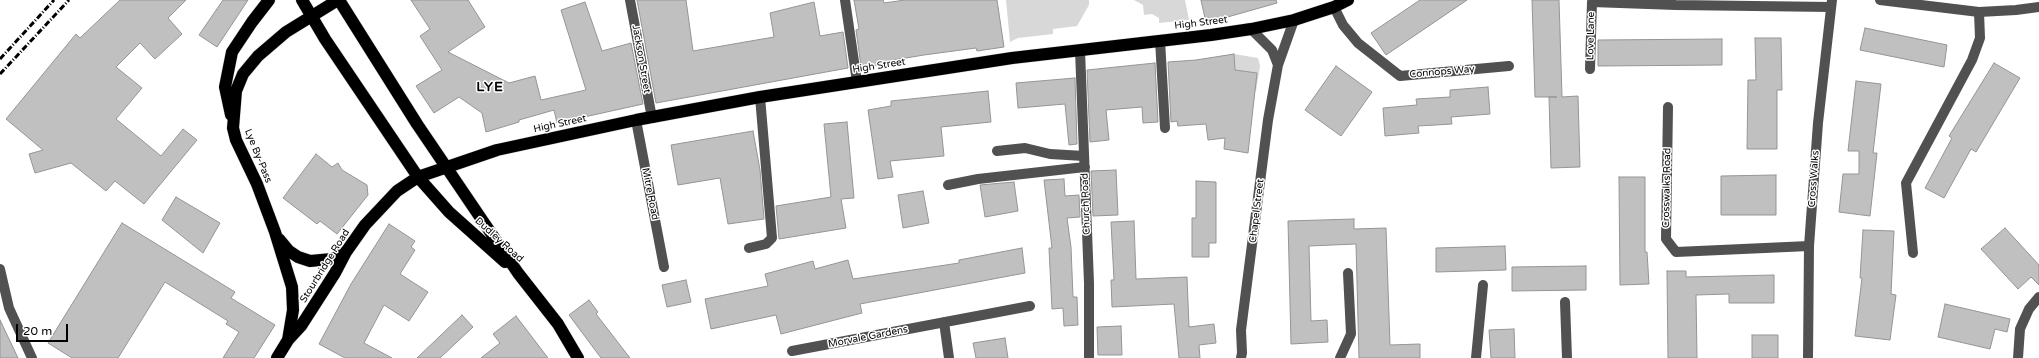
<!DOCTYPE html>
<html>
<head>
<meta charset="utf-8">
<style>
	body { margin:0 }
	#map { position:relative; width:2039px; height:358px; overflow:hidden; background:#fff; font-family:"Varela Round",sans-serif }
	canvas { display:block }
	.scale { position:absolute; left:16px; top:324px; width:52px; height:18px; box-sizing:border-box; border:2px solid #000; border-top:0; padding-left:5px; font-size:12px; line-height:14px; white-space:nowrap; color:#000; -webkit-text-stroke:3px #fff; paint-order:stroke }
</style>
</head>
<body>
<div id="map">
<canvas width="2039" height="358"></canvas>
<div class="scale">20 m</div>
</div>
<script>
const ctx = document.querySelector('canvas').getContext('2d');
ctx.lineJoin = 'round';
function paint(path, color) { ctx.fillStyle = color; ctx.fill(path, 'evenodd'); }
const shape = rows => new Path2D(rows.map(r => 'M' + r).join(''));
function trace(path, color, width, dash) { ctx.strokeStyle = color; ctx.lineWidth = width; ctx.lineCap = dash ? 'butt' : 'round'; ctx.setLineDash(dash || []); ctx.stroke(path); }
function drawText(font, color, halo, rows, align = 'center') {
  ctx.font = font + ' "Varela Round",sans-serif'; ctx.lineWidth = 3; ctx.setLineDash([]); ctx.textBaseline = 'middle'; ctx.strokeStyle = halo; ctx.fillStyle = color; for (const [text, x, y, turn = 0] of rows) {
    ctx.save(); ctx.translate(x, y); ctx.rotate((+turn || 0) * Math.PI / 180); ctx.textAlign = isNaN(turn) ? turn : align; if (halo) ctx.strokeText(text, 0, 0); ctx.fillText(text, 0, 0); ctx.restore();
  }
}
const green = shape([
	[1006,0,1089,0,1089,5,1077,26,1053,29,1053,34,1018,38,1010,42],
	[1134,0,1185,0,1189,20,1159,23,1159,18,1152,14,1144,15,1143,5],
	[1234,54,1258,58,1260,66,1256,91,1255,91,1257,73,1235,70]
]);
const building = shape([
	[120,0,186,0,168,18,182,34,155,59,140,43,116,67,142,88,116,119,161,156,183,129,197,140,144,204,115,181,106,191,71,163,35,173,29,154,43,150,6,119,76,34,80,38,120,0],
	[223,0,248,0,217,47,199,35,223,0],
	[411,0,468,0,485,27,448,52,509,83,535,76,541,100,586,90,561,10,585,2,602,51,631,43,643,104,557,123,554,110,519,120,519,122,486,132,482,113,459,97,434,113,416,86,442,70,420,36,430,29,411,0],
	[637,0,686,0,693,51,774,37,770,13,814,2,820,36,843,32,848,68,656,103,637,0],
	[854,0,883,0,884,3,905,0,997,0,1004,47,977,51,976,48,924,55,888,61,889,64,865,67,864,65,861,66,856,30,859,29,854,0],
	[1201,0,1276,0,1277,3,1210,22,1209,18,1205,18,1201,0],
	[1420,0,1467,0,1386,55,1371,33,1420,0],
	[1532,0,1559,0,1562,97,1578,96,1580,167,1551,168,1549,97,1557,97,1535,97,1532,0],
	[1865,28,1947,45,1944,67,1860,50,1865,28],
	[1755,38,1781,38,1782,90,1777,90,1777,149,1747,149,1748,80,1756,80,1755,38],
	[1722,39,1722,65,1598,66,1598,40,1722,39],
	[1234,54,1235,70,1257,73,1248,153,1224,149,1225,138,1208,140,1206,124,1178,126,1177,121,1171,122,1168,62,1196,60,1234,54],
	[1155,63,1158,122,1143,123,1142,107,1106,110,1109,140,1090,142,1087,70,1155,63],
	[1994,63,2020,78,1976,152,1971,149,1944,198,1925,188,1952,138,1949,136,1994,63],
	[1336,66,1372,92,1341,136,1305,110,1336,66],
	[1075,78,1077,144,1069,145,1065,104,1018,108,1016,83,1075,78],
	[1856,81,1881,84,1873,153,1877,153,1870,216,1839,212,1843,174,1859,174,1859,151,1848,151,1856,81],
	[1488,87,1490,114,1451,117,1452,124,1418,126,1419,133,1385,136,1383,108,1417,105,1416,99,1450,97,1450,90,1488,87],
	[988,91,991,122,941,127,944,156,890,161,893,177,878,179,868,110,891,106,891,101,988,91],
	[847,122,854,198,841,199,846,228,779,239,776,206,831,197,824,124,847,122],
	[753,131,760,170,764,219,728,224,720,178,678,185,671,145,753,131],
	[316,154,332,167,338,163,342,170,367,185,368,195,337,234,320,221,317,224,283,198,316,154],
	[1116,170,1118,215,1093,216,1091,171,1116,170],
	[1776,175,1776,215,1721,215,1721,176,1776,175],
	[1619,177,1645,177,1645,252,1647,252,1649,284,1620,285,1619,177],
	[1064,179,1065,196,1079,195,1080,217,1067,218,1071,247,1073,297,1077,297,1078,325,1064,326,1063,308,1052,309,1049,248,1052,248,1044,180,1064,179],
	[1196,181,1216,182,1216,243,1209,243,1209,257,1192,257,1192,218,1196,218,1196,181],
	[1014,182,1018,211,985,217,980,185,1014,182],
	[923,191,929,223,903,228,898,195,923,191],
	[176,197,220,223,203,253,162,220,176,197],
	[1354,219,1354,229,1386,228,1390,345,1420,344,1420,358,1359,358,1356,244,1309,246,1311,321,1327,320,1328,342,1291,344,1288,221,1354,219],
	[1134,221,1136,279,1187,277,1189,327,1214,324,1216,343,1199,345,1200,358,1179,358,1174,304,1112,307,1111,280,1114,280,1111,222,1134,221],
	[122,223,235,292,231,298,275,325,254,358,223,358,239,332,226,324,228,321,165,282,118,358,72,358,48,343,122,223],
	[389,224,415,241,411,247,415,250,400,274,428,292,409,321,384,305,364,343,392,358,345,358,319,344,351,284,389,224],
	[2005,228,2039,265,2039,285,2031,277,2018,289,1981,249,2005,228],
	[1863,230,1894,231,1891,294,1896,295,1890,340,1855,336,1862,278,1860,278,1863,230],
	[1505,246,1506,270,1436,272,1436,248,1505,246],
	[1022,248,1025,273,860,304,862,313,781,334,776,315,711,329,705,299,768,286,765,274,813,261,815,269,848,260,853,279,959,263,959,260,1022,248],
	[1586,266,1586,290,1512,291,1512,267,1586,266],
	[1667,271,1686,271,1686,277,1774,275,1774,303,1729,303,1729,294,1696,295,1697,358,1668,358,1667,271],
	[686,280,691,302,667,307,662,285,686,280],
	[589,300,598,312,596,314,630,358,601,358,569,315,589,300],
	[1945,304,2010,319,2007,332,1995,329,1990,349,1938,337,1945,304],
	[462,315,473,327,440,358,417,358,462,315],
	[516,316,548,358,481,358,500,343,493,334,516,316],
	[0,320,18,358,0,358,0,320],
	[1121,326,1122,355,1098,355,1097,327,1121,326],
	[1514,329,1515,358,1491,358,1489,330,1514,329],
	[1752,335,1778,335,1778,358,1752,358,1752,335],
	[1005,338,1008,358,976,358,973,343,1005,338]
]);
const minor = shape([
	[630,0,652,118],
	[845,0,857,82],
	[1880,0,1979,12,2016,10,2039,7],
	[1334,7,1343,25,1358,43,1400,76,1509,66],
	[1251,29,1272,50,1278,65],
	[1160,40,1165,128],
	[1080,50,1089,283,1089,358],
	[1590,69,1592,2,1676,5,1831,7],
	[1668,107,1666,239,1676,252,1809,246],
	[636,120,664,267],
	[997,151,1025,148,1050,154,1084,156],
	[948,185,978,179,1085,167],
	[749,248,766,244,772,238,760,97],
	[1913,253,1906,183,1972,60,1980,38,1979,12],
	[0,269,9,308,32,358],
	[1565,302,1567,358],
	[944,322,949,358],
	[792,351,1030,306],
	[1241,358,1242,353,1241,330,1268,120,1278,65,1294,20],
	[1340,358,1351,334,1348,273],
	[1476,358,1483,285],
	[1808,358,1809,246,1818,123,1832,0],
	[2018,358,2020,329,2029,309,2039,297]
]);
const highway = shape([
	[302,0,325,39,418,177,449,212,505,262],
	[339,0,417,124,518,273,558,324,578,358],
	[231,115,225,87,232,52,252,22,269,0],
	[279,239,289,251,298,257,310,261,332,259,346,252],
	[288,340,293,310,292,287,275,232,257,184,236,140,233,128,236,91,243,74,258,56,286,32,338,0],
	[277,358,288,340,301,326,335,273,346,252,365,225,397,191,418,177,497,150,636,120,760,97,1012,58,1211,35,1251,29,1294,20,1334,7,1348,0]
]);
const rail = shape([
	[0,59,54,0],
	[0,74,69,0]
]);
const streetNames = [
	["High Street",1201,23,-7],
	["Love Lane",1591,36,-89],
	["Jackson Street",641,59,80],
	["High Street",879,66,-9],
	["Connops Way",1442,72,-5],
	["High Street",560,124,-12],
	["Lye By-Pass",258,156,68],
	["Cross Walks",1814,179,-86],
	["Crosswalks Road",1667,188,-89],
	["Mitre Road",650,194,79],
	["Church Road",1086,204,-92],
	["Chapel Street",1257,211,-83],
	["Dudley Road",499,240,42],
	["Stourbridge Road",325,266,-58],
	["Morvale Gardens",868,337,-11]
];
const districtNames = [
	["LYE",490,87]
];
paint(green, '#d8d8d8');
paint(building, '#c0c0c0');
trace(building, '#959595', 1);
trace(highway, '#dbdbdb', 13);
trace(minor, '#515151', 10);
trace(highway, '#000', 12);
trace(rail, '#000', 3, [6, 2, 1, 2]);
drawText('10px', '#000', '#fff', streetNames);
ctx.letterSpacing = '1px';
drawText('bold 14px', '#000', '#fff', districtNames);
ctx.letterSpacing = '0px';
</script>
</body>
</html>
